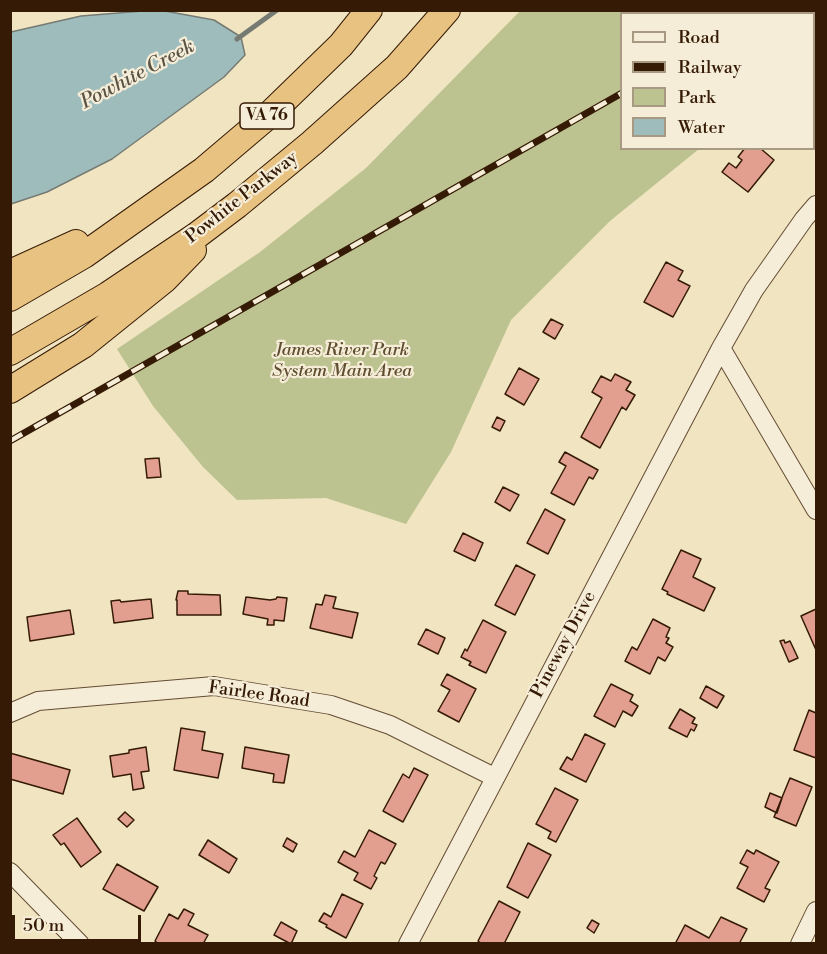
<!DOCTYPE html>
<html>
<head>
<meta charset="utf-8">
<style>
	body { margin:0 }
	#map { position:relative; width:827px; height:954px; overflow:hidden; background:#f0e4c1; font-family:"Libre Bodoni",serif }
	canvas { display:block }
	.frame { position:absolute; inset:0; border:12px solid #351a05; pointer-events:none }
	.legend { position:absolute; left:620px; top:12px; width:195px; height:138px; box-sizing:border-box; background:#f5edd7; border:2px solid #a89983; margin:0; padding:8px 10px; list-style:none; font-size:18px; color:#351a05 }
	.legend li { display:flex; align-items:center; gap:12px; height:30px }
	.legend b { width:30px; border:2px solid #a89983 }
	.scale { position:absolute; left:12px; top:915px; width:129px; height:27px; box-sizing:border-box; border:3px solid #351a05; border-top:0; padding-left:8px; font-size:18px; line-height:21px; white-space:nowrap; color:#351a05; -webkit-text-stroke:4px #f5edd7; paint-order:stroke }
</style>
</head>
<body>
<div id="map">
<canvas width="827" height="954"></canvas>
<div class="frame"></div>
<ul class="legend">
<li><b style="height:8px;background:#f5edd7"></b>Road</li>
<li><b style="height:8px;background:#351a05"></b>Railway</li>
<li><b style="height:16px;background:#bdc390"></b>Park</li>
<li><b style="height:16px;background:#9fbcbd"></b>Water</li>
</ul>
<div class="scale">50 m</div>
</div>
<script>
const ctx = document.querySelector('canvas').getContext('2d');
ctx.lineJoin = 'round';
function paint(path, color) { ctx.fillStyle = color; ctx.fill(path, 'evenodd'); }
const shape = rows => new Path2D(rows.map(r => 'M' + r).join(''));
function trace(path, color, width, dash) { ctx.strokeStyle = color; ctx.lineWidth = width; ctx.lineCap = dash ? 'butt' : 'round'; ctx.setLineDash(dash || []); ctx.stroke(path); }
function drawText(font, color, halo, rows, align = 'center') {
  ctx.font = font + ' "Libre Bodoni",serif'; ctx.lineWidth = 4.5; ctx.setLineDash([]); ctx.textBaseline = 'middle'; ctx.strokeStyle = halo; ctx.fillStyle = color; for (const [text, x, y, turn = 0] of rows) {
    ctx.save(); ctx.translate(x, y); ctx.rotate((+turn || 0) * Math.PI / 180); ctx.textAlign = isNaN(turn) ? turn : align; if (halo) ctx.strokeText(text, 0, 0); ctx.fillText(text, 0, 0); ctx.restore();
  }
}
const green = shape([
	[520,11,816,11,816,52,814,55,814,14,622,14,622,148,699,149,610,221,511,320,451,452,406,524,326,498,237,500,203,467,153,406,117,349,260,252,366,168]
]);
const water = shape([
	[143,11,165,11,214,20,241,37,245,55,224,77,112,159,47,192,11,204,11,32,81,16,143,11]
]);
const stream = shape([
	[237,39,277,10]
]);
const building = shape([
	[816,88,816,118,814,120,814,89,816,88],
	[745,148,760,148,774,160,748,192,722,172,729,163,736,168,742,160,738,157,745,148],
	[666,262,683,271,678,280,690,286,673,317,644,302,666,262],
	[551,319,563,325,555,339,543,332,551,319],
	[519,368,539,379,524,405,505,394,519,368],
	[615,374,631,382,626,390,635,395,626,410,622,407,600,448,581,437,602,398,592,392,601,376,611,381,615,374],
	[497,417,505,421,500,431,492,427,497,417],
	[565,452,598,470,593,479,589,477,574,505,551,493,566,466,559,462,565,452],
	[159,458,161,477,147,478,145,459,159,458],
	[503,487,519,495,510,511,495,502,503,487],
	[545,509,565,520,548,554,527,543,545,509],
	[463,533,483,543,475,561,454,551,463,533],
	[681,550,701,559,693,577,715,588,704,611,667,594,668,592,662,589,681,550],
	[516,565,535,575,515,615,495,605,516,565],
	[178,591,188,591,188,594,220,595,221,615,177,615,177,600,176,600,178,591],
	[325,595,336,597,333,608,358,613,352,638,310,628,316,604,322,605,325,595],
	[246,597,270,600,276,599,277,597,287,598,284,621,274,620,274,625,267,625,268,619,243,614,246,597],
	[151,599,153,618,114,623,111,601,120,600,121,602,151,599],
	[816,609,816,650,801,616,816,609],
	[70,610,74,634,30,641,27,617,70,610],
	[653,619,670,628,666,637,669,638,666,643,673,647,665,661,658,657,650,674,625,661,632,647,637,650,653,619],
	[483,620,506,632,486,673,469,665,471,662,461,657,465,649,467,651,483,620],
	[426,629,445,638,438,654,418,644,426,629],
	[784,640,785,643,790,641,798,658,789,662,780,641,784,640],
	[447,674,476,689,459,722,438,711,450,690,441,685,447,674],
	[611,684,633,695,630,701,638,706,632,716,623,711,615,727,594,716,611,684],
	[706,686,724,696,717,708,700,698,706,686],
	[680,709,695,718,692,723,697,725,694,731,691,729,687,737,669,728,680,709],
	[809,710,816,713,816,758,794,750,809,710],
	[181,728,205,732,202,750,223,754,218,778,174,770,181,728],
	[585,734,605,744,586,782,560,769,567,757,572,760,585,734],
	[146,747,149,771,141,772,144,788,133,790,131,774,113,777,110,756,129,753,129,750,146,747],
	[245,747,289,755,284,783,273,782,274,774,242,768,245,747],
	[10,753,70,770,63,794,10,779,10,753],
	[414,768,428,775,403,822,383,811,403,774,409,778,414,768],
	[790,778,812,787,796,826,774,817,790,778],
	[555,788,578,800,556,842,548,838,551,832,536,824,555,788],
	[770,793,782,798,777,813,765,807,770,793],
	[125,812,134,820,127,827,118,819,125,812],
	[77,818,101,852,81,867,64,843,61,845,53,835,77,818],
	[369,830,396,844,385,864,381,862,374,876,377,878,371,889,354,880,358,873,338,862,344,851,355,857,369,830],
	[287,838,297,844,293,852,283,846,287,838],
	[208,840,237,859,229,873,199,855,208,840],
	[528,843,551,855,528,898,507,887,528,843],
	[747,850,754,854,756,850,779,862,765,888,770,890,764,902,737,888,748,867,740,863,747,850],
	[117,864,158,887,144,911,103,889,117,864],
	[342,894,363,904,346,938,326,927,327,925,319,921,324,913,331,917,342,894],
	[499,901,520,912,504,944,482,944,478,941,499,901],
	[184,909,194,914,188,925,208,935,203,944,159,944,155,941,169,914,178,919,184,909],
	[721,917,747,929,739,944,675,944,685,925,709,938,721,917],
	[592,920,599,924,594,933,587,928,592,920],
	[281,922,297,931,291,944,274,935,281,922]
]);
const minor = shape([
	[721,348,816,510],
	[10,713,38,701,214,686,331,705,390,725,494,777],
	[10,872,80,944],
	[408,944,721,348,754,290,804,219,816,205],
	[800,944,816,911]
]);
const highway = shape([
	[10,273,76,243],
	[10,298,84,255,204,170,270,114,341,45,369,10],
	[10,352,108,295,196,236,237,205,312,143,397,67,447,10],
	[10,390,83,345,165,279,193,250]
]);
const rail = shape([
	[755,14,761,10],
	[10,441,622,93]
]);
const shields = [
	[267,116,54]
];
const shieldNames = [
	["VA 76",267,116]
];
const streetNames = [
	["Powhite Parkway",242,198,-38],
	["Pineway Drive",564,645,-62],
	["Fairlee Road",259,695,8]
];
const parkNames = [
	["James River Park",342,351],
	["System Main Area",342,372]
];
const waterNames = [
	["Powhite Creek",138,75,-28]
];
paint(green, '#bdc390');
paint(water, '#9fbcbd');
trace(water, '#757b73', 1.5);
trace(stream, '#757b73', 5);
paint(building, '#e29f8f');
trace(building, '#351a05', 1.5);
trace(minor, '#644c34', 20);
trace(highway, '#351a05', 28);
trace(minor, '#f5edd7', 18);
trace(highway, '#e8c280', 26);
trace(rail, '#351a05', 7);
trace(rail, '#f5edd7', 4.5, [14]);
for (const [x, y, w] of shields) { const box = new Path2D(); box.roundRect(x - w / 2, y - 13, w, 26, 4.5); ctx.fillStyle = '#f5edd7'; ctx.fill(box); trace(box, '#351a05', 1.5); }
drawText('bold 16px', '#351a05', null, shieldNames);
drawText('18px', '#351a05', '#f5edd7', streetNames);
drawText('italic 18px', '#5e4d2f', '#f5edd7', parkNames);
drawText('italic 20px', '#5a5345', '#f5edd7', waterNames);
</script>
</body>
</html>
